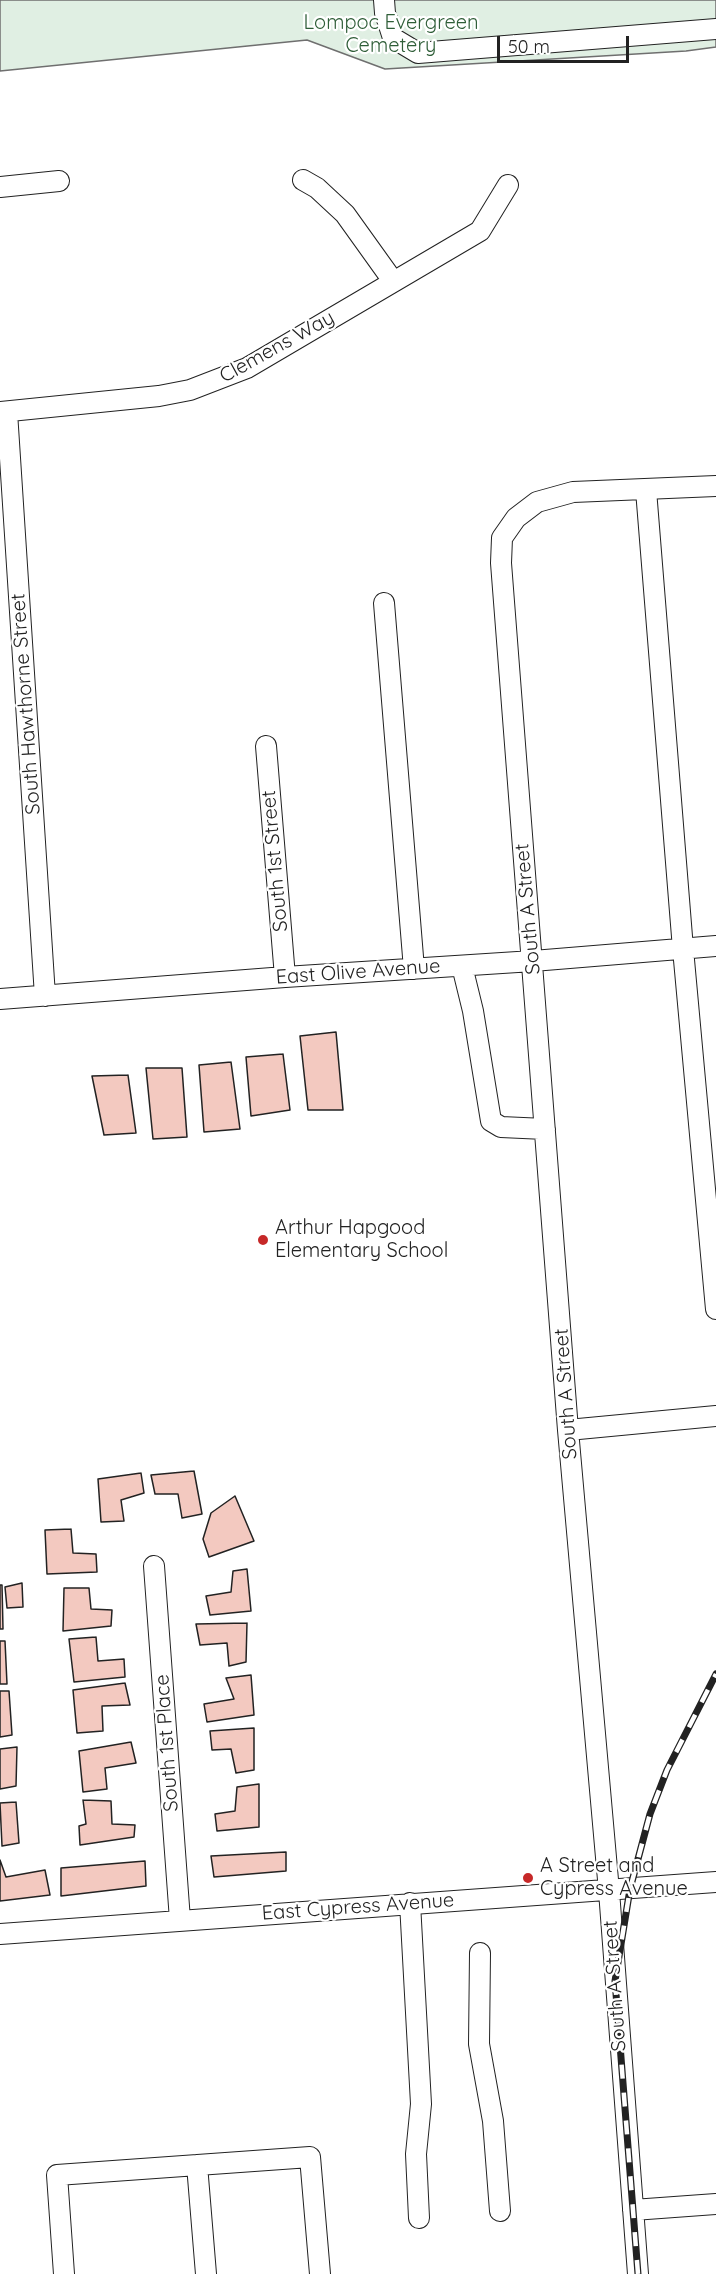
<!DOCTYPE html>
<html>
<head>
<meta charset="utf-8">
<style>
	body { margin:0 }
	#map { position:relative; width:716px; height:2274px; overflow:hidden; background:#fff; font-family:Quicksand,sans-serif }
	canvas { display:block }
	.scale { position:absolute; left:497px; top:36px; width:132px; height:27px; box-sizing:border-box; border:3px solid #222; border-top:0; padding-left:8px; font-size:18px; line-height:21px; white-space:nowrap; color:#222; -webkit-text-stroke:4px #fff; paint-order:stroke }
</style>
</head>
<body>
<div id="map">
<canvas width="716" height="2274"></canvas>
<div class="scale">50 m</div>
</div>
<script>
const ctx = document.querySelector('canvas').getContext('2d');
ctx.lineJoin = 'round';
function paint(path, color) { ctx.fillStyle = color; ctx.fill(path, 'evenodd'); }
const shape = rows => new Path2D(rows.map(r => 'M' + r).join(''));
function trace(path, color, width, dash) { ctx.strokeStyle = color; ctx.lineWidth = width; ctx.lineCap = dash ? 'butt' : 'round'; ctx.setLineDash(dash || []); ctx.stroke(path); }
function drawText(font, color, halo, rows, align = 'center') {
  ctx.font = font + ' Quicksand,sans-serif'; ctx.lineWidth = 4.5; ctx.setLineDash([]); ctx.textBaseline = 'middle'; ctx.strokeStyle = halo; ctx.fillStyle = color; for (const [text, x, y, turn = 0] of rows) {
    ctx.save(); ctx.translate(x, y); ctx.rotate((+turn || 0) * Math.PI / 180); ctx.textAlign = isNaN(turn) ? turn : align; if (halo) ctx.strokeText(text, 0, 0); ctx.fillText(text, 0, 0); ctx.restore();
  }
}
const green = shape([
	[0,0,716,0,716,47,686,51,385,69,307,40,0,71,0,0]
]);
const building = shape([
	[336,1032,343,1110,308,1110,300,1036,336,1032],
	[283,1054,290,1110,251,1116,246,1057,283,1054],
	[231,1062,240,1129,204,1132,199,1065,231,1062],
	[146,1068,182,1068,187,1137,153,1139,146,1068],
	[128,1075,136,1133,104,1135,92,1076,128,1075],
	[194,1471,202,1514,182,1518,178,1494,155,1494,151,1475,194,1471],
	[141,1473,144,1493,121,1500,124,1521,101,1522,98,1479,141,1473],
	[235,1496,254,1541,209,1557,203,1539,211,1513,235,1496],
	[71,1529,73,1553,96,1554,97,1572,47,1574,45,1530,71,1529],
	[247,1569,251,1611,210,1615,206,1596,231,1592,233,1571,247,1569],
	[22,1583,23,1607,7,1608,5,1587,22,1583],
	[0,1585,2,1585,3,1629,0,1629,0,1585],
	[64,1588,89,1588,91,1609,112,1610,111,1626,63,1631,64,1588],
	[247,1623,246,1662,229,1666,227,1643,200,1645,196,1624,247,1623],
	[96,1637,98,1661,124,1659,125,1677,74,1682,69,1639,96,1637],
	[0,1641,5,1641,7,1684,0,1684,0,1641],
	[251,1675,254,1715,207,1722,204,1704,234,1699,226,1678,251,1675],
	[125,1683,130,1705,102,1706,103,1731,77,1733,73,1690,125,1683],
	[0,1691,9,1691,12,1735,0,1737,0,1691],
	[254,1728,254,1770,236,1773,231,1749,212,1750,210,1731,254,1728],
	[131,1742,136,1763,105,1768,107,1789,83,1792,79,1751,131,1742],
	[17,1747,16,1786,0,1789,0,1749,17,1747],
	[259,1784,259,1827,217,1831,215,1814,235,1811,237,1787,259,1784],
	[83,1800,111,1801,112,1824,135,1825,134,1837,80,1845,79,1826,86,1824,83,1800],
	[16,1802,19,1843,2,1846,0,1803,16,1802],
	[286,1852,286,1871,214,1877,211,1856,286,1852],
	[0,1860,6,1877,45,1870,50,1895,0,1901,0,1860],
	[145,1861,146,1886,61,1896,61,1868,145,1861]
]);
const minor = shape([
	[384,0,385,13,393,38,418,53,716,29],
	[303,180,317,188,345,214,393,281],
	[0,187,59,181],
	[0,412,159,396,190,390,247,368,480,231,508,185],
	[7,412,45,996],
	[646,490,683,949,716,1309],
	[384,603,414,969],
	[266,746,285,977],
	[462,966,473,1011,491,1121,501,1127,545,1129],
	[0,999,285,977,533,961,716,946],
	[568,1430,716,1416],
	[154,1566,180,1920],
	[410,1903,421,2104,416,2154,419,2218],
	[0,1934,716,1882],
	[480,1953,479,2044,493,2121,500,2211],
	[197,2165,206,2274],
	[633,2210,716,2204],
	[64,2274,57,2175,310,2157,320,2274],
	[638,2274,609,1891,568,1430,501,563,502,538,516,518,537,502,573,492,716,486]
]);
const rail = shape([
	[638,2274,615,1981,630,1889,650,1814,667,1770,716,1674]
]);
const markers = [
	[263,1240,6,"#c62828"],
	[528,1878,6,"#c62828"]
];
const parkNames = [
	["Lompoc Evergreen",391,23],
	["Cemetery",391,46]
];
const streetNames = [
	["Clemens Way",277,347,-29],
	["South Hawthorne Street",26,704,-94],
	["South 1st Street",275,861,-95],
	["South A Street",528,909,-95],
	["East Olive Avenue",358,972,-4],
	["South A Street",566,1394,-94],
	["South 1st Place",167,1743,-94],
	["East Cypress Avenue",358,1907,-4],
	["South A Street",615,1986,-94]
];
const poiNames = [
	["Arthur Hapgood",275,1228],
	["Elementary School",275,1251],
	["A Street and",540,1866],
	["Cypress Avenue",540,1889]
];
paint(green, '#e0efe3');
trace(green, '#6f6f6f', 1.5);
paint(building, '#f3c9c0');
trace(building, '#222', 1.5);
trace(minor, '#222', 22);
trace(minor, '#fff', 20);
trace(rail, '#222', 7);
trace(rail, '#fff', 4.5, [14]);
for (const [x, y, r, color] of markers) { const dot = new Path2D(); dot.arc(x, y, r, 0, 2 * Math.PI); ctx.fillStyle = color; ctx.fill(dot); trace(dot, '#fff', 2); }
drawText('20px', '#2f5e38', '#fff', parkNames);
drawText('20px', '#222', '#fff', streetNames);
drawText('20px', '#222', '#fff', poiNames, 'left');
</script>
</body>
</html>
